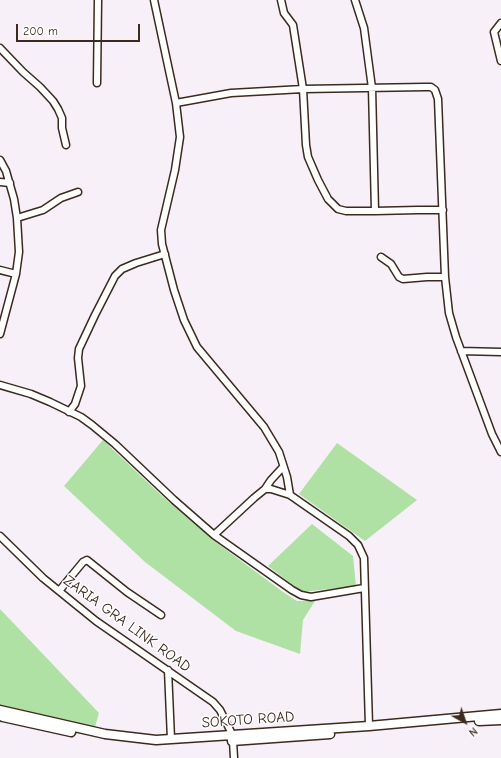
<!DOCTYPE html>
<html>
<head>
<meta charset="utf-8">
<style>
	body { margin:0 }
	#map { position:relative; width:501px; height:758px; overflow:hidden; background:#f8f0f8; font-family:"Comic Neue",sans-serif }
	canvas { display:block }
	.north { position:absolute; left:445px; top:702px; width:40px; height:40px; -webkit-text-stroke:3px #fff; paint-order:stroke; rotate:140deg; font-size:11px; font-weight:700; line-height:16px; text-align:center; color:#3b2a1e }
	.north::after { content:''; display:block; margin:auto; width:14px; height:18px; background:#3b2a1e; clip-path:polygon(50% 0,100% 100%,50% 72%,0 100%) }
	.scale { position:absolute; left:16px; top:24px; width:124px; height:18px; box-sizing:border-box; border:2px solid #3b2a1e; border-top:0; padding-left:5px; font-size:12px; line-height:14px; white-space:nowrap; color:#3b2a1e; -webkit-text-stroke:3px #fff; paint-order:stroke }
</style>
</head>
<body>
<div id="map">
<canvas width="501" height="758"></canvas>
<div class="north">N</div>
<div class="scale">200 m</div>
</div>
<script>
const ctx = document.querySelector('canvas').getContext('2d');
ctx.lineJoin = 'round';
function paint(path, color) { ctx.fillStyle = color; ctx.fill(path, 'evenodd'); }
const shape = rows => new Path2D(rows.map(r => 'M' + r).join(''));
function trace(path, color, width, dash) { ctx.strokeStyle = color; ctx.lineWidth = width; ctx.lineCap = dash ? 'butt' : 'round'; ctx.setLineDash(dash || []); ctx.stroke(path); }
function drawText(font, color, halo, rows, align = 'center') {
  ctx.font = font + ' "Comic Neue",sans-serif'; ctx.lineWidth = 3; ctx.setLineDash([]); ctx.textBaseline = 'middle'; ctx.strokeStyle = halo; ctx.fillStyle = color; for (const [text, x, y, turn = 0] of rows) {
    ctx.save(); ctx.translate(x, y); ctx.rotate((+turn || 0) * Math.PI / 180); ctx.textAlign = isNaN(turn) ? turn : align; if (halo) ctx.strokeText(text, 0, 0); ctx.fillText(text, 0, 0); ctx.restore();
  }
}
const green = shape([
	[103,440,162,496,213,540,283,592,297,601,315,601,303,620,300,654,236,631,145,562,64,486],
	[337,443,417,500,365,541,299,494],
	[312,524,353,556,356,586,302,592,268,566],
	[0,609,99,713,95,727,0,705]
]);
const minor = shape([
	[154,0,176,103,180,137,175,170,161,230,162,244,174,290,184,320,197,347,264,427,279,452,287,477,290,495],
	[281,0,284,13,293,25,303,89,306,145,308,157,318,180,328,199,338,209,346,211,375,211],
	[355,0,364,28,372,88,375,211,418,210,443,210],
	[501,23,494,32,501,61],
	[0,48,23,72,40,87,53,101,58,109,62,118,62,128,66,145],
	[97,83,98,0],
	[176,103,231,93,303,89,425,87,431,87,435,90,438,99,445,277,449,313,456,337,492,434,501,452],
	[0,160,6,171,14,199,17,218,19,252,16,274,0,334],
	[0,182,10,183],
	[17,218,43,210,61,198,78,192],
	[381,257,391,264,399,277,403,279,427,277,445,277],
	[0,270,16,274],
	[461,351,501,352],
	[0,385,31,394,50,402,81,417,92,425,115,444,174,500,214,535,292,590,301,595,311,597,364,588],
	[69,412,75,404,81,386,78,358,79,349,95,315,115,276,122,269,136,263,165,254],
	[265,489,271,480,283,467],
	[214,535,254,498,265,489,271,489,290,495,349,536,358,545,364,558,369,726],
	[0,536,43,578,96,621,213,702,220,710,233,736],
	[59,591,83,562,87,560,127,592,161,615],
	[168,670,171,739],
	[233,741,234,758]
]);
const major = shape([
	[0,710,105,734,156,740,369,726,501,714],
	[3,717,71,732],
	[479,721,501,720],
	[232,741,330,734]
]);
const streetNames = [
	["ZARIA GRA LINK ROAD",127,624,36],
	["SOKOTO ROAD",248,720,-4]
];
paint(green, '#aee1a3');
trace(minor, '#3b2a1e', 9);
trace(major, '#3b2a1e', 11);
trace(minor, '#fff', 6);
trace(major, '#fff', 8);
drawText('15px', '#3b2a1e', '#fff', streetNames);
</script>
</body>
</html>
